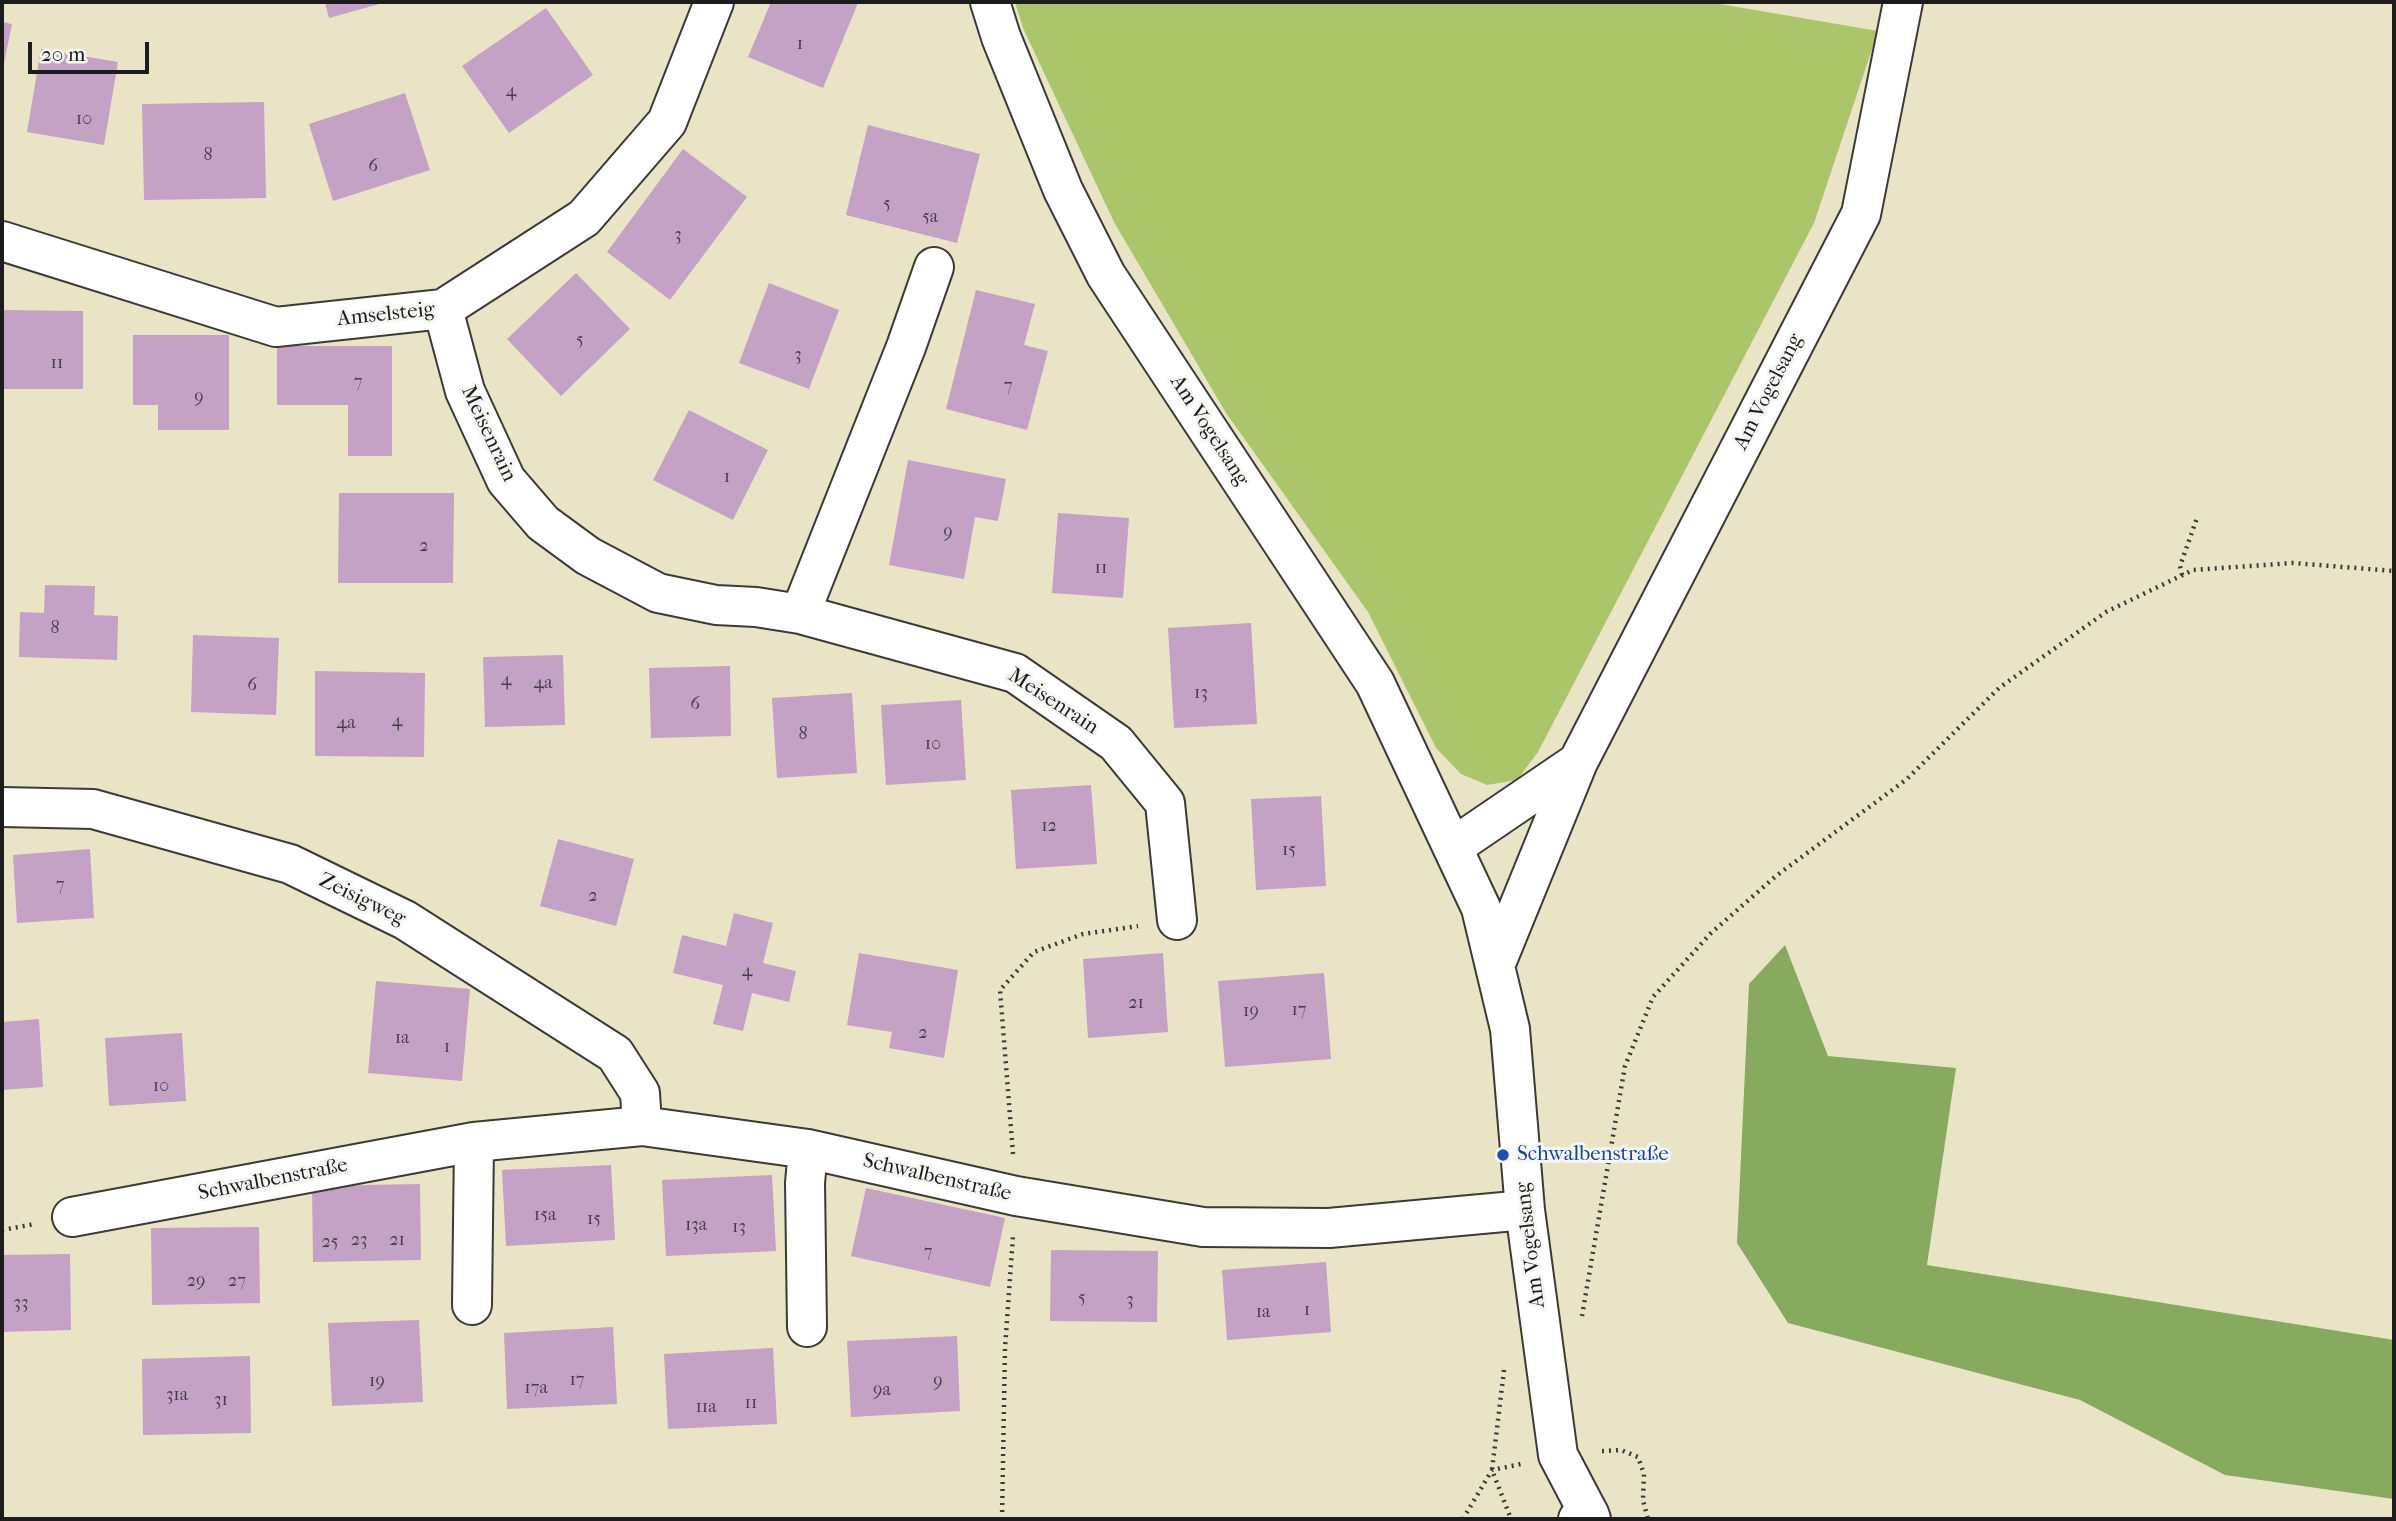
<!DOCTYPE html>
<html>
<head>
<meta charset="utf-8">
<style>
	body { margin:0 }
	#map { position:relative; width:2396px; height:1521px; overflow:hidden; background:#e9e4c6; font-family:"IM FELL French Canon",serif }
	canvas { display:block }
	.frame { position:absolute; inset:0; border:4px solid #1c1c1c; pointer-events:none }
	.scale { position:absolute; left:28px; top:42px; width:121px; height:32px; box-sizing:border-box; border:4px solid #1c1c1c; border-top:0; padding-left:9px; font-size:21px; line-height:24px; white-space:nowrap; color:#1c1c1c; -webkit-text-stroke:5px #f6f6f2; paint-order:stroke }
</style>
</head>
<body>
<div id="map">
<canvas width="2396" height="1521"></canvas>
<div class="frame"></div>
<div class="scale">20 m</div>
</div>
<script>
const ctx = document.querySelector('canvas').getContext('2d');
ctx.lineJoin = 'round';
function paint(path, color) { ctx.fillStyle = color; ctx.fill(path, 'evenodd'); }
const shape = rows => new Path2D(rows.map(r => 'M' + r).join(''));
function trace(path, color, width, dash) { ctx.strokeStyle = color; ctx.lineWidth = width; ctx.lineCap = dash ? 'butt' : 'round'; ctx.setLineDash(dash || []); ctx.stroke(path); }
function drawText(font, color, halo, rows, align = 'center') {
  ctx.font = font + ' "IM FELL French Canon",serif'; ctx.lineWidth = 6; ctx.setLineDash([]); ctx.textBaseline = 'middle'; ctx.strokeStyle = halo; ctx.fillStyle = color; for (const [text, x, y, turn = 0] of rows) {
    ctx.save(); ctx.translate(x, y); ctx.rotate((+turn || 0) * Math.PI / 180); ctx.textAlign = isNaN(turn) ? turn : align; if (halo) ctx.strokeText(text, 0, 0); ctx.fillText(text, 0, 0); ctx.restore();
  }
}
const green = shape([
	[1015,2,1708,2,1878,31,1814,223,1538,752,1517,780,1487,785,1461,774,1436,748,1368,612,1226,413,1114,222,1023,28]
]);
const forest = shape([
	[1785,945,1828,1056,1956,1068,1927,1265,2394,1340,2394,1499,2225,1475,2080,1400,1788,1323,1737,1243,1749,984]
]);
const building = shape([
	[325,2,383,2,383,3,329,18],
	[771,2,858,3,823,88,748,57],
	[546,8,593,75,509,133,462,66],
	[2,22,12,24,3,68,2,68],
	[41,49,118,62,104,145,27,132],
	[405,93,430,170,333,201,309,124],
	[264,102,266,198,144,200,142,104],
	[868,125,980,154,957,243,846,215],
	[683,149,747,197,670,300,607,252],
	[576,273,630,329,561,396,507,339],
	[769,283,839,310,809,389,739,363],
	[976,290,1035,304,1024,345,1048,351,1027,430,946,409],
	[2,310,83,311,83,389,2,389],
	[133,335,229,335,229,430,158,430,158,405,133,405],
	[277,346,392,346,392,456,348,456,348,405,277,405],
	[689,410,768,450,733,520,653,480],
	[908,460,1006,479,998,521,975,517,964,579,889,565],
	[339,493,454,493,453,583,338,583],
	[1058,513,1129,518,1123,598,1052,593],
	[45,585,95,586,94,615,118,616,117,660,19,657,20,612,44,613],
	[1251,623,1257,724,1174,728,1168,628],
	[193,635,279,638,276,715,191,712],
	[563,655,565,725,485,727,483,657],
	[730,666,731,736,651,738,649,668],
	[315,671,425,673,424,757,315,756],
	[852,693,857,773,777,778,772,698],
	[961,700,966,780,886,785,881,705],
	[1091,785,1097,864,1016,869,1011,790],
	[1321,796,1326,886,1256,890,1251,799],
	[558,839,634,859,616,926,540,906],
	[90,849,94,918,17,923,13,855],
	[734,913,773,923,763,963,796,971,789,1002,752,993,743,1031,713,1024,723,985,673,973,682,935,726,946],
	[859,953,958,970,944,1058,889,1048,892,1032,847,1025],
	[1163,953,1168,1032,1088,1038,1083,959],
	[1324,973,1331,1059,1225,1067,1218,981],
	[376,981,470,989,462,1081,368,1073],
	[39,1019,43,1087,2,1090,2,1022],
	[182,1033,186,1101,109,1106,105,1038],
	[611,1165,615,1240,506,1246,502,1170],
	[772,1175,776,1251,666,1256,662,1180],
	[420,1184,421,1260,313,1262,312,1186],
	[866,1188,1005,1218,990,1287,851,1256],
	[259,1227,260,1303,152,1305,151,1228],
	[1051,1250,1158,1251,1157,1322,1050,1321],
	[70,1254,71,1330,2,1332,2,1255],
	[1326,1262,1331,1332,1227,1340,1222,1270],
	[419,1320,423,1402,332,1406,328,1323],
	[613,1327,617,1404,507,1409,504,1333],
	[957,1336,960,1411,851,1417,847,1341],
	[773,1348,777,1424,668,1429,664,1354],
	[250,1356,251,1433,143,1435,142,1359]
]);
const path = shape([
	[2182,575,2180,566,2197,518],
	[1013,1154,1000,990,1034,952,1083,934,1138,926],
	[2,1230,35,1224],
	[1582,1316,1625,1066,1653,997,1711,933,1776,876,1907,779,1999,688,2106,612,2193,570,2293,563,2394,571],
	[1504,1370,1492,1470,1511,1519],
	[1602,1451,1621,1450,1638,1457,1644,1474,1643,1500,1648,1519],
	[1002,1519,1005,1348,1013,1236],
	[1463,1519,1492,1470,1521,1464]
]);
const minor = shape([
	[990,2,1001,37,1063,190,1106,275,1375,683,1481,908,1510,1029,1525,1210,1558,1455,1589,1514],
	[2,241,276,327,443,309,584,218,667,122,714,2],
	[443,309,465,391,506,480,543,523,588,556,658,593,716,605,756,607,800,614,1015,673,1116,743,1165,803,1177,920],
	[800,614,906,347,934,267],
	[2,807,93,809,290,864,405,920,615,1054,640,1093,642,1126],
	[1453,847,1578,762],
	[1496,963,1578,762,1861,214,1903,2],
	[72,1217,474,1142,642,1126,808,1149,1016,1196,1203,1227,1329,1228,1525,1210],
	[472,1305,474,1142],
	[807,1327,805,1183,808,1149]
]);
const tertiary = shape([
	[1578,1519,1589,1514,1591,1519]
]);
const markers = [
	[1503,1155,7,"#1a4fb4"]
];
const numberNames = [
	["1",800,45],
	["4",511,92],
	["10",84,120],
	["8",208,156],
	["6",373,167],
	["5",887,205],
	["5a",930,218],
	["3",678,236],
	["5",580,341],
	["3",798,356],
	["11",57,364],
	["7",358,383],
	["7",1008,387],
	["9",199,398],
	["1",727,478],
	["9",948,533],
	["2",424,547],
	["11",1101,569],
	["8",55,629],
	["4",506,681],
	["4a",543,684],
	["6",252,686],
	["13",1201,694],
	["6",695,705],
	["4",397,722],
	["4a",346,724],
	["8",803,735],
	["10",933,745],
	["12",1049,827],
	["15",1289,851],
	["7",60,886],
	["2",593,897],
	["4",747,972],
	["21",1136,1004],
	["17",1299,1011],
	["19",1251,1012],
	["2",923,1034],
	["1a",402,1039],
	["1",447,1048],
	["10",161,1087],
	["15a",545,1216],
	["15",594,1220],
	["13a",696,1226],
	["13",739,1228],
	["23",359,1241],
	["21",397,1241],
	["25",330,1243],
	["7",928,1253],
	["29",196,1282],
	["27",237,1282],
	["5",1082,1299],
	["3",1130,1301],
	["33",21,1304],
	["1",1307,1311],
	["1a",1263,1313],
	["17",577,1381],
	["19",377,1382],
	["9",938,1382],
	["17a",536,1389],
	["9a",882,1391],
	["31a",177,1396],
	["31",221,1401],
	["11",751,1404],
	["11a",706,1408]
];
const streetNames = [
	["Amselsteig",386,315,-6],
	["Am Vogelsang",1769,392,-63],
	["Am Vogelsang",1209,431,57],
	["Meisenrain",488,434,65],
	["Meisenrain",1053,702,33],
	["Zeisigweg",362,900,26],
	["Schwalbenstraße",937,1178,13],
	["Schwalbenstraße",273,1180,-11],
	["Am Vogelsang",1531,1245,-97]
];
const transitNames = [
	["Schwalbenstraße",1517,1155]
];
paint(green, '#abc56b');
paint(forest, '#88aa5f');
paint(building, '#c3a2c5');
trace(minor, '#3b3a36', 42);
trace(tertiary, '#3b3a36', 42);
trace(path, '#3b3a36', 4.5, [2, 5]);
trace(minor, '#fff', 38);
trace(tertiary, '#fff', 38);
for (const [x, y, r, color] of markers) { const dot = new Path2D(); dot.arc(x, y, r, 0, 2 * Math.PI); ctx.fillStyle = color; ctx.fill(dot); trace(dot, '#f6f6f2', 2.5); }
drawText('18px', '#463e46', null, numberNames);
drawText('21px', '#1c1c1c', '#f6f6f2', streetNames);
drawText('21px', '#164399', '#f6f6f2', transitNames, 'left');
</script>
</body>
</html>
